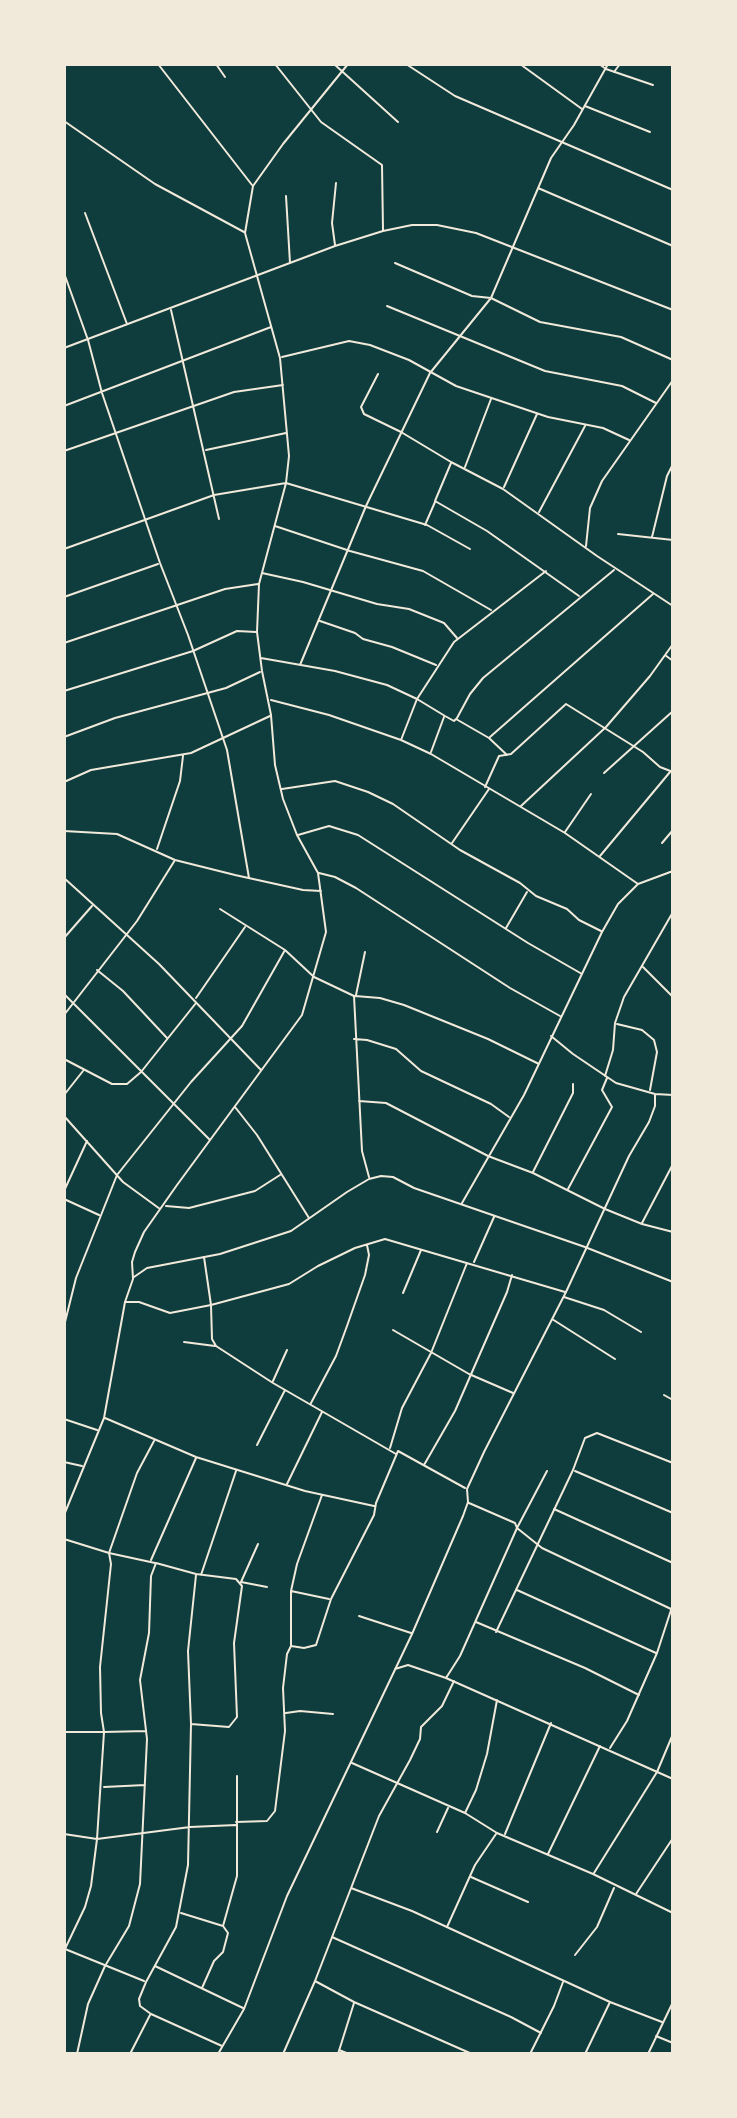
<!DOCTYPE html>
<html>
<head>
<meta charset="utf-8">
<style>
	body { margin:0 }
	#map { position:relative; width:737px; height:2118px; overflow:hidden; background:#0f3d3e; font-family:"Exo 2",sans-serif }
	canvas { display:block }
	.frame { position:absolute; inset:0; border:66px solid #f1e9da; pointer-events:none }
</style>
</head>
<body>
<div id="map">
<canvas width="737" height="2118"></canvas>
<div class="frame"></div>
</div>
<script>
const ctx = document.querySelector('canvas').getContext('2d');
ctx.lineJoin = 'round';
const shape = rows => new Path2D(rows.map(r => 'M' + r).join(''));
function trace(path, color, width, dash) { ctx.strokeStyle = color; ctx.lineWidth = width; ctx.lineCap = dash ? 'butt' : 'round'; ctx.setLineDash(dash || []); ctx.stroke(path); }
const minor = shape([
	[158,64,252,185],
	[216,64,225,77],
	[275,64,321,122,382,165,383,230],
	[334,64,398,122],
	[406,64,455,96,673,190],
	[520,64,582,109],
	[599,64,606,69,653,85],
	[614,72,620,64],
	[585,106,650,132],
	[64,121,155,184,244,232],
	[538,188,673,246],
	[286,196,290,263],
	[85,213,127,324],
	[335,245,332,223,336,183],
	[395,263,472,296,491,298,540,322,621,337,673,360],
	[64,273,88,340,102,393,160,563,188,635,227,750,249,878],
	[387,306,545,371,622,386,656,403],
	[171,310,219,519],
	[64,348,335,246,383,231,412,225,437,225,476,233,673,310],
	[282,357,349,341,370,345,409,360,456,386,548,417,603,428,629,440],
	[378,374,361,407,364,414,401,432,451,462,503,489,597,556,673,606],
	[64,406,271,327],
	[206,450,286,433],
	[64,451,234,392,283,385],
	[451,463,435,501,487,531,579,596],
	[465,467,491,399],
	[504,487,537,414],
	[539,512,585,426],
	[425,525,435,502],
	[275,526,350,551,423,571,491,610],
	[618,534,673,540],
	[652,537,667,476,673,464],
	[586,546,590,508,602,481,673,380],
	[64,549,214,495,286,483,427,525,470,549],
	[262,573,303,582,377,604,409,609,444,623,457,638],
	[64,597,158,564],
	[320,621,355,633,363,639,392,647,436,665],
	[64,643,225,589,258,584],
	[665,655,673,661],
	[261,658,335,671,387,685,417,699,401,740],
	[300,665,366,506,430,373,491,298,551,158,574,125,608,64],
	[64,691,193,651,237,631,256,632],
	[271,700,329,715,401,740,431,754,565,833,638,884],
	[457,718,470,694,483,678,614,570],
	[64,737,115,718,226,688,260,672],
	[490,737,653,594],
	[431,752,444,717],
	[507,755,489,738,456,719,454,721,445,716,417,699,454,642,546,571],
	[604,773,673,711],
	[64,782,91,770,191,753,270,716],
	[485,787,499,756,511,754,566,704,643,752,660,767,673,772],
	[282,789,335,781,368,792,393,804,460,850,520,883,536,896,567,909,579,920,601,931],
	[521,806,606,727,650,676,673,644],
	[64,831,117,834,175,860,235,875,303,890,321,891],
	[565,832,591,794],
	[298,835,329,826,358,835,528,943,582,974],
	[452,843,489,789],
	[662,843,673,830],
	[157,849,180,781,183,756],
	[64,851,64,855],
	[600,856,670,772],
	[319,873,335,877,356,888,510,988,560,1016],
	[64,878,159,964,261,1070],
	[220,909,285,950,314,977,354,996,362,1151,369,1177],
	[506,928,527,892],
	[64,938,92,906],
	[643,967,673,997],
	[97,970,123,991,167,1038],
	[64,994,209,1139],
	[356,995,365,952],
	[355,996,380,998,404,1005,488,1039,539,1064],
	[196,998,245,927],
	[64,1015,137,921,175,860],
	[617,1024,642,1030,654,1040,657,1052,650,1090],
	[551,1036,573,1054,616,1083,655,1094,673,1095],
	[354,1039,367,1040,396,1049,421,1071,491,1104,509,1117],
	[64,1059,112,1084,127,1084,141,1072,196,1003],
	[605,1076,613,1050,615,1023,624,997,673,912],
	[64,1095,83,1071],
	[359,1101,386,1103,488,1156,533,1173,605,1209,642,1224,673,1232],
	[235,1107,257,1135,309,1218],
	[64,1116,123,1182,160,1209],
	[533,1172,573,1093,573,1084],
	[568,1189,612,1107,602,1090,607,1078],
	[64,1191,87,1141],
	[64,1199,99,1215],
	[462,1203,524,1095,602,932,618,904,638,884,673,871],
	[166,1206,189,1208,255,1191,280,1175],
	[642,1223,673,1164],
	[204,1257,211,1305,212,1339,216,1346,273,1383,396,1454],
	[474,1262,494,1217],
	[134,1277,147,1268,220,1254,291,1231,347,1192,369,1179,381,1176,393,1177,414,1188,585,1247,673,1282],
	[403,1293,421,1250],
	[564,1297,604,1310,641,1332],
	[125,1302,139,1302,170,1313,211,1305,289,1284,318,1266,355,1248,385,1239,565,1292],
	[552,1319,615,1359],
	[64,1326,76,1278,117,1175,191,1082,242,1026,285,950],
	[393,1330,469,1374,513,1393],
	[184,1342,215,1346],
	[273,1381,287,1350],
	[664,1395,673,1400],
	[311,1403,336,1356,347,1326,365,1275,369,1255,367,1245],
	[105,1418,196,1457,305,1491,374,1506],
	[64,1419,97,1430],
	[257,1445,285,1390],
	[390,1448,402,1408,431,1353,467,1263],
	[64,1462,82,1466],
	[424,1465,455,1411,507,1292,512,1275],
	[575,1471,673,1513],
	[287,1484,322,1412],
	[469,1503,515,1523,517,1528,542,1548,671,1609],
	[554,1509,673,1563],
	[64,1515,104,1418,125,1302,133,1279,132,1262,135,1252,144,1232,177,1185,302,1015,326,932,318,873,297,835,283,799,275,765,271,715,262,671,257,632,259,584,286,483,289,456,280,358,245,233,253,186,283,144,348,64],
	[64,1539,109,1553,155,1563],
	[258,1544,241,1582,267,1587],
	[151,1560,196,1458],
	[196,1575,188,1651,191,1724,188,1865,176,1927,146,1982,139,1999,140,2006,151,2014,222,2046],
	[201,1575,236,1471],
	[517,1590,656,1653],
	[291,1591,297,1564,322,1495],
	[359,1616,411,1633],
	[476,1622,585,1668,639,1695],
	[496,1632,573,1470,585,1438,597,1433,673,1463],
	[291,1646,291,1591,329,1599],
	[395,1669,408,1665,446,1678,673,1779],
	[446,1678,460,1656,517,1528,547,1471],
	[286,1713,300,1711,333,1714],
	[64,1732,104,1732,101,1713,100,1667,111,1564,109,1553,137,1473,154,1441],
	[610,1748,627,1721,657,1653,673,1604],
	[352,1763,465,1813,497,1833,593,1874,673,1913],
	[104,1787,145,1785],
	[465,1813,476,1790,487,1754,497,1700],
	[236,1822,267,1821,275,1811,285,1731,283,1688,287,1654,291,1646,304,1648,316,1645,331,1599,374,1515,376,1503,398,1451,465,1488],
	[437,1832,448,1808],
	[64,1834,97,1839,190,1827,236,1825],
	[505,1834,551,1723],
	[548,1854,600,1746],
	[594,1873,657,1772,673,1734],
	[471,1877,528,1902],
	[351,1888,412,1911,610,2002,662,2022],
	[636,1894,673,1838],
	[181,1913,223,1926,228,1933,223,1952,214,1961,202,1988],
	[223,1926,237,1876,237,1776],
	[447,1927,475,1865,496,1834],
	[332,1937,511,2017,541,2033],
	[65,1949,144,1981],
	[64,1951,85,1907,91,1886,97,1839,104,1732,146,1731],
	[575,1955,597,1927,614,1888],
	[155,1966,243,2008],
	[315,1981,354,2002,472,2054],
	[656,2036,673,2043],
	[339,2050,349,2054],
	[77,2054,88,2004,105,1966,129,1926,140,1884,147,1739,140,1680,149,1633,151,1576,156,1563,196,1574,236,1579,242,1586,234,1643,237,1717,229,1727,191,1724],
	[130,2054,150,2015],
	[218,2054,244,2009,287,1896,412,1634,463,1516,468,1502,467,1489,484,1452,566,1292,629,1156,649,1122,655,1106,655,1094],
	[283,2054,315,1981,379,1816,410,1760,420,1739,421,1727,442,1706,454,1681],
	[338,2054,354,2003],
	[530,2054,554,2006,563,1982],
	[585,2054,610,2002],
	[648,2054,673,2002]
]);
trace(minor, '#f1e9da', 2);
</script>
</body>
</html>
